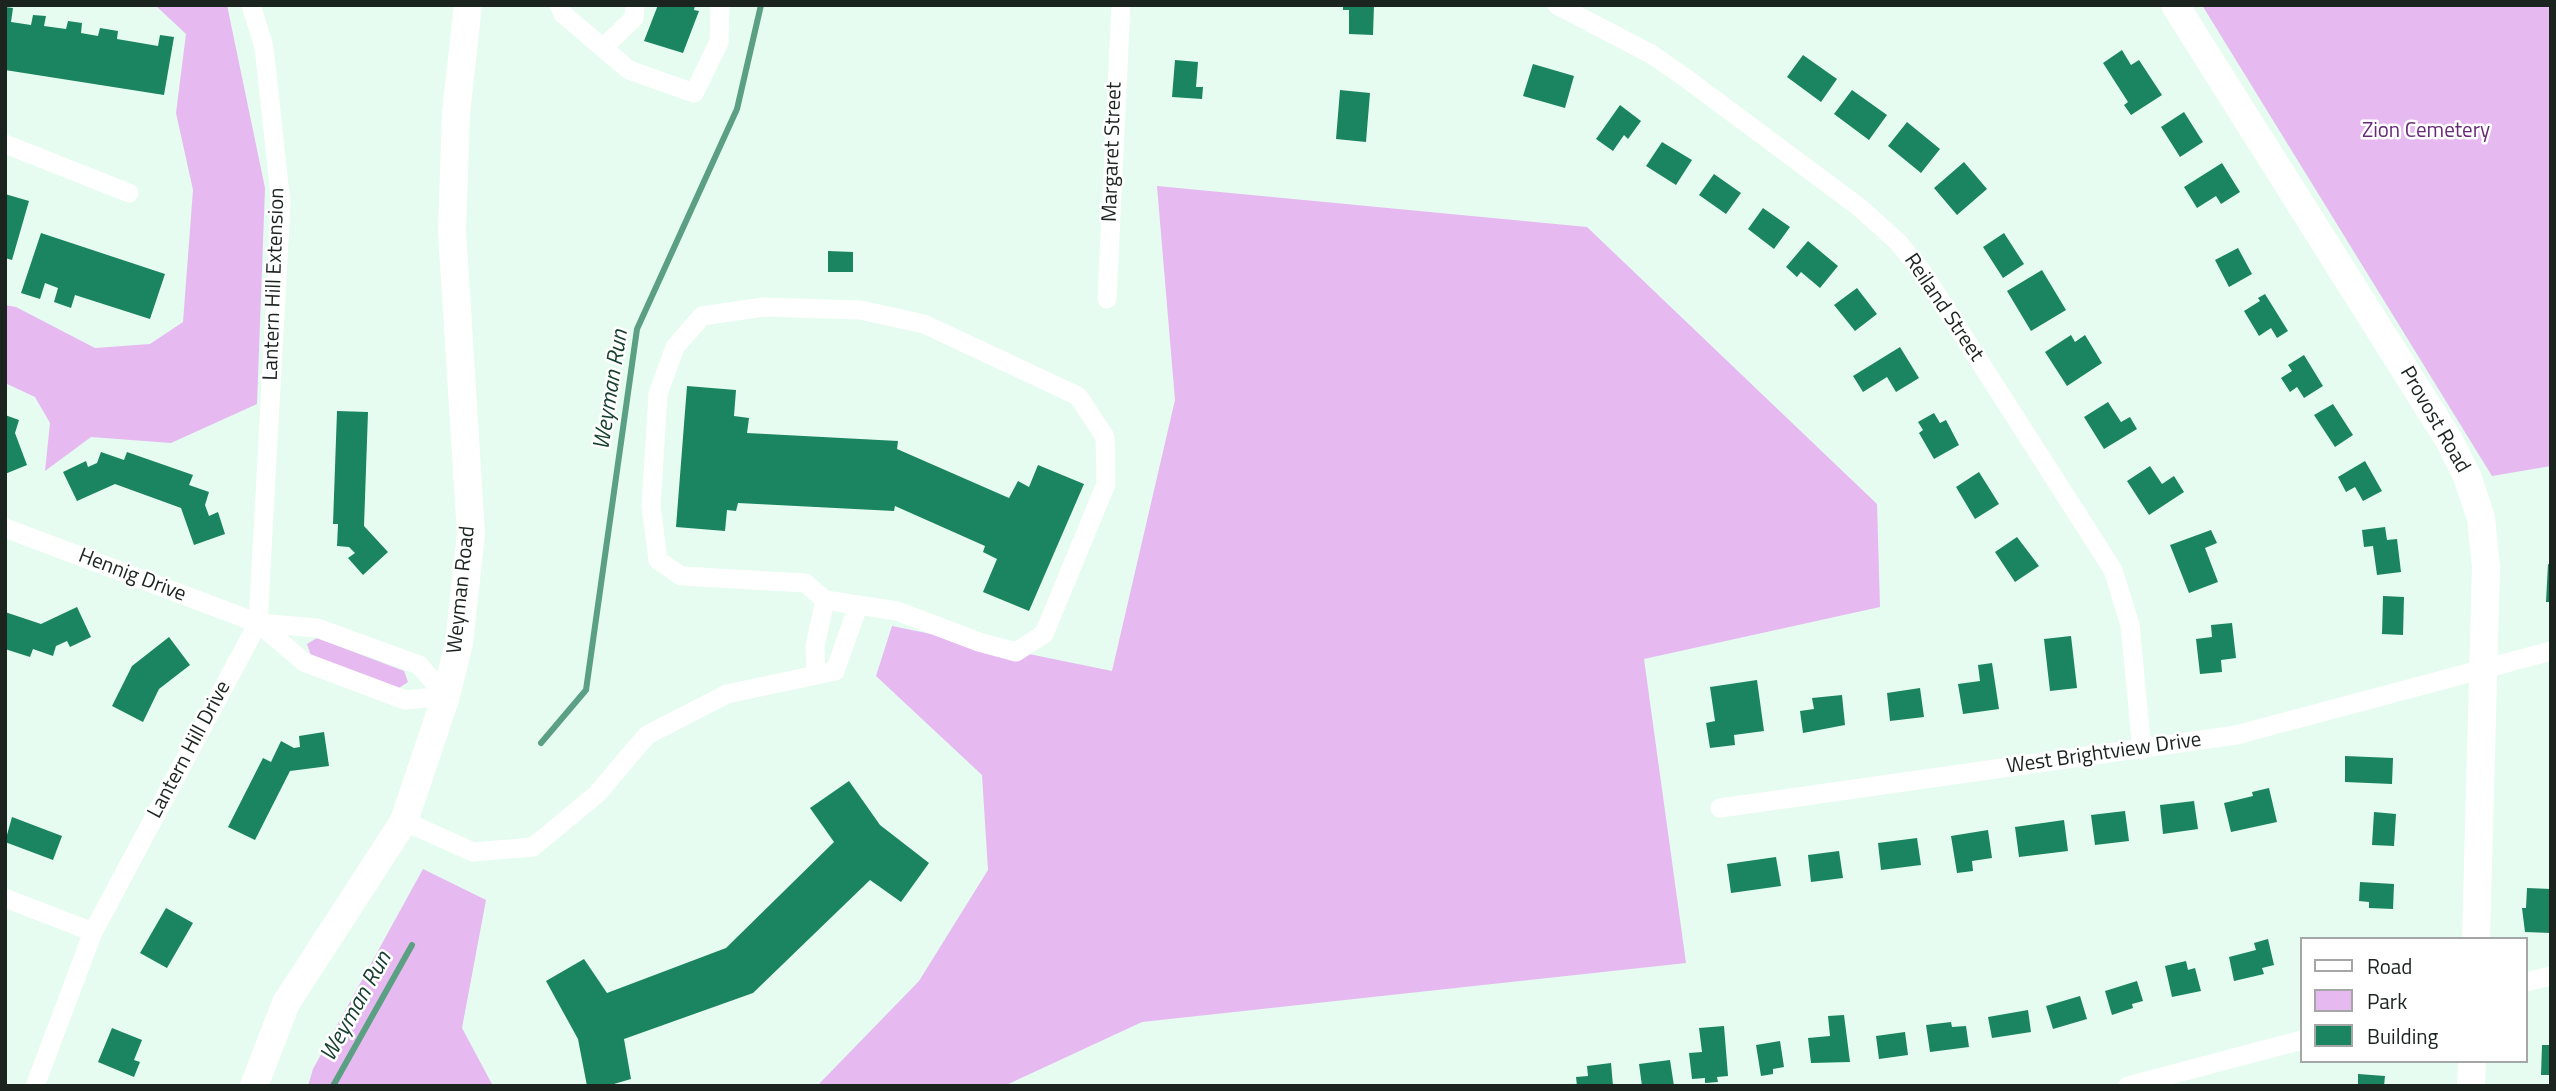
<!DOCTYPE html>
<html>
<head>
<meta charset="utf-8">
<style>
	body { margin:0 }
	#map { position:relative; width:2556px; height:1091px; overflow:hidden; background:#e6fcf1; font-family:"Titillium Web",sans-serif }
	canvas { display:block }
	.frame { position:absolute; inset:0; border:7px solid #1c2420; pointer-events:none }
	.legend { position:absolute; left:2300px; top:937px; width:228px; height:126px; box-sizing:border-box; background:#fff; border:2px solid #a4a7a6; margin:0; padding:9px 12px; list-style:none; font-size:21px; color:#1c2420 }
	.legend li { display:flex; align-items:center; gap:14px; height:35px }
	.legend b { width:35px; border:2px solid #a4a7a6 }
</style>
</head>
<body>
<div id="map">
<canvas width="2556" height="1091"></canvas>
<div class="frame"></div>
<ul class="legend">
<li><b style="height:9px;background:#fff"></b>Road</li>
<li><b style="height:19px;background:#e6b9f0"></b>Park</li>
<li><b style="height:19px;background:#1b8460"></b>Building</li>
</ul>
</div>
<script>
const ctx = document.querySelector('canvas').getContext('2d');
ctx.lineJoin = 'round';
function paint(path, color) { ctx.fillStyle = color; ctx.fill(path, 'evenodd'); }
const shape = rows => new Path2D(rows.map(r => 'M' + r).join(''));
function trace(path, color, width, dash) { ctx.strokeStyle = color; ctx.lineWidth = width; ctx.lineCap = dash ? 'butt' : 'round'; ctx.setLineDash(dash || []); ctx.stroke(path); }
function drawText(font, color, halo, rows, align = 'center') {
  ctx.font = font + ' "Titillium Web",sans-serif'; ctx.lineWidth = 5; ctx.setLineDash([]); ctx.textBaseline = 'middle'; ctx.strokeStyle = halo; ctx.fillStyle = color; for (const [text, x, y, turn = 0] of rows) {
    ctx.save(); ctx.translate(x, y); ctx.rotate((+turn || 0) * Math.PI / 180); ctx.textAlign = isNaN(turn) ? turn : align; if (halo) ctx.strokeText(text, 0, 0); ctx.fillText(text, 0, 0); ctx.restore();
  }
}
const green = shape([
	[155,5,227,5,265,188,257,404,171,443,91,437,45,471,50,423,35,397,5,383,5,305,16,307,95,348,150,344,183,322,193,190,176,113,186,34],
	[2202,5,2551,5,2551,466,2492,476],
	[1157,186,1587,227,1877,504,1880,607,1644,659,1686,963,1142,1022,1004,1086,817,1086,919,981,988,870,982,775,876,676,892,626,1112,671,1175,400],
	[317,638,404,671,408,682,399,688,311,656,307,644],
	[423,869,486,900,462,1028,493,1086,308,1086,313,1069]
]);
const stream = shape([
	[541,743,586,690,637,329,737,109,761,5],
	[333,1086,412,945]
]);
const building = shape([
	[658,5,695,5,694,10,699,11,683,53,644,41],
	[1343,5,1374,5,1373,35,1349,34,1349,10,1343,10],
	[5,7,13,8,11,22,31,25,33,15,46,16,44,26,66,29,68,21,82,23,81,33,98,36,100,28,118,31,117,39,158,46,160,35,174,37,164,95,5,70],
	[2122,50,2131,65,2139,60,2162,95,2131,115,2124,105,2128,102,2103,63],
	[1803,55,1837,79,1821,102,1787,77],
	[1175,60,1198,62,1196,87,1203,87,1202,99,1172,97],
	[1533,64,1574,76,1565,108,1523,96],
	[1340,90,1370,93,1366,142,1336,139],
	[1852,90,1887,115,1869,140,1834,114],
	[1620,105,1641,121,1628,139,1624,135,1613,151,1596,139],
	[2184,112,2203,142,2180,157,2161,127],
	[1907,122,1940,149,1921,173,1888,146],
	[1662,142,1692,160,1676,185,1646,166],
	[1964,162,1987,189,1957,215,1934,188],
	[2222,163,2240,192,2221,204,2216,196,2197,208,2184,187],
	[1714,174,1741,193,1726,214,1699,195],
	[5,194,29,201,12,260,5,258],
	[1763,208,1790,227,1774,249,1748,229],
	[41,233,165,274,150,319,75,295,71,308,54,302,58,288,45,283,40,299,21,293],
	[2004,233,2024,264,2003,278,1983,247],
	[1808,241,1838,266,1820,288,1801,272,1797,277,1786,267],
	[2238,248,2252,274,2229,287,2215,260],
	[828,251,853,252,853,272,828,272],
	[2042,270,2066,310,2031,331,2007,291],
	[1857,288,1877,314,1855,331,1834,305],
	[2265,294,2288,331,2277,338,2271,328,2259,336,2244,311,2260,301,2258,298],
	[2071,335,2075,342,2085,335,2102,363,2067,386,2045,352],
	[1900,347,1919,378,1896,392,1887,377,1863,392,1853,376],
	[2304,355,2323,386,2304,398,2297,387,2290,392,2281,378,2292,371,2288,365],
	[687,386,736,390,734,416,749,418,747,433,898,441,897,449,1009,498,1018,481,1029,487,1038,465,1084,484,1029,611,983,592,997,559,983,552,985,546,895,506,894,511,738,503,736,511,727,510,725,531,676,527],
	[2108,402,2121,422,2130,417,2137,429,2104,449,2084,417],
	[2333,404,2353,435,2335,447,2314,415],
	[337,411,368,412,364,526,388,552,363,575,348,558,355,553,349,547,337,546,338,524,333,524],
	[1934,413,1940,423,1946,420,1959,445,1934,459,1919,433,1923,430,1918,422],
	[5,415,19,420,15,433,27,465,5,474],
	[101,452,124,460,127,452,193,475,189,485,209,492,205,505,209,516,218,512,225,534,194,545,181,508,115,484,77,501,63,472,86,461,88,467,97,463],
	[2365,461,2382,491,2363,501,2355,487,2346,492,2338,477],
	[2150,466,2162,484,2174,476,2184,492,2149,515,2127,481],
	[1979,472,1999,504,1975,519,1956,487],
	[2385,527,2387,540,2397,539,2401,572,2377,575,2373,546,2364,547,2362,530],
	[2211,530,2217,543,2205,548,2218,582,2189,593,2170,545],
	[2017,537,2039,566,2015,582,1995,552],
	[2548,564,2551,565,2551,602,2546,602],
	[2383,596,2404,597,2403,635,2382,634],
	[77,607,91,637,70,647,67,641,56,646,53,656,33,649,30,657,5,649,5,612,41,624],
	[2232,623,2236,658,2221,660,2222,672,2200,674,2196,639,2212,637,2211,625],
	[2071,636,2077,688,2050,691,2044,639],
	[169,637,190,665,159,689,143,722,112,706,132,666],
	[1992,663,1999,709,1963,714,1958,684,1980,681,1978,665],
	[1757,680,1764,731,1734,735,1735,745,1710,748,1706,723,1715,721,1710,687],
	[1920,688,1924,717,1890,721,1887,693],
	[1842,695,1845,725,1803,733,1800,711,1814,709,1812,698],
	[324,732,329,766,290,771,255,840,228,827,263,758,271,762,281,741,294,748,300,747,299,736],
	[2345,756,2393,758,2392,784,2345,782],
	[849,781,880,825,929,863,901,902,870,880,753,993,624,1039,631,1079,607,1086,587,1086,578,1039,546,981,584,959,607,993,726,948,834,842,810,808],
	[2269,788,2277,822,2231,832,2224,803,2253,796,2252,792],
	[2194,801,2198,829,2163,834,2160,805],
	[2125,811,2129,841,2095,845,2091,815],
	[2374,812,2396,814,2394,846,2372,845],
	[12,817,62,836,53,860,5,842],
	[2064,820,2068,851,2019,857,2015,827],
	[1988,830,1992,858,1972,861,1973,871,1957,873,1951,836],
	[1917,838,1921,865,1881,870,1878,843],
	[1839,851,1843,878,1811,882,1808,855],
	[1776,857,1781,886,1731,893,1727,864],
	[2360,882,2394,884,2393,909,2369,908,2369,902,2359,901],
	[2527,888,2551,889,2551,933,2525,932,2522,908,2526,908],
	[166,908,193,923,167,968,140,953],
	[2268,939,2274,965,2262,968,2264,974,2234,981,2229,957,2256,950,2254,943],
	[2186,961,2188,970,2195,968,2201,991,2172,997,2165,966],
	[2137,981,2143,1001,2132,1004,2133,1008,2112,1015,2105,991],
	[2080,996,2087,1019,2053,1029,2046,1006],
	[2028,1010,2031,1032,1992,1038,1988,1017],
	[1844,1015,1850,1062,1811,1063,1808,1038,1830,1036,1828,1016],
	[1951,1022,1952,1027,1966,1026,1969,1047,1930,1052,1926,1025],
	[1724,1026,1728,1076,1717,1077,1718,1082,1705,1083,1705,1078,1692,1079,1689,1053,1702,1052,1699,1028],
	[112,1028,142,1040,134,1060,140,1062,134,1077,98,1062],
	[1905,1032,1908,1055,1879,1059,1876,1036],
	[1780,1041,1784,1067,1773,1069,1773,1074,1761,1076,1756,1045],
	[2542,1045,2551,1045,2551,1075,2541,1075],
	[1670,1060,1674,1086,1642,1086,1639,1064],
	[1611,1063,1613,1086,1577,1086,1576,1077,1588,1076,1587,1066],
	[2358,1074,2385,1076,2384,1086,2358,1086]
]);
const street = shape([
	[559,5,563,14,629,70,694,93,719,42,720,5],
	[1557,5,1651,54,1687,79,1859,207,1898,242,1923,273,2113,570,2130,625,2142,750],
	[603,48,634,18,635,5],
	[5,144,129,193],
	[1107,299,1121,5],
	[763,307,860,310,924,324,1078,396,1105,437,1106,484,1044,634,1016,652,979,642,897,611,825,600,805,583,681,576,658,560,651,506,658,394,675,347,702,316,763,307],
	[5,528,258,623,317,628,419,665,446,696],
	[258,623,304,662,405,700,446,696],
	[816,675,815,646,825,600],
	[1720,808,2236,735,2551,651],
	[404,821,473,852,533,847,597,794,647,735,727,694,835,671,858,606],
	[5,898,93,932],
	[2526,982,2551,976],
	[35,1086,93,932,258,623,281,204,264,47,251,5],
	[2128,1086,2302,1040]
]);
const secondary = shape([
	[2175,5,2449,440,2467,476,2481,518,2486,567,2476,939],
	[254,1086,286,1003,404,821,446,696,459,643,471,534,452,231,456,113,468,5],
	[2471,1086,2472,1061]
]);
const parkNames = [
	["Zion Cemetery",2426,132]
];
const streetNames = [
	["Margaret Street",1113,152,-88],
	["Lantern Hill Extension",275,284,-88],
	["Reiland Street",1943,308,56],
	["Provost Road",2434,420,60],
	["Hennig Drive",132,576,21],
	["Weyman Road",462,590,-84],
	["Lantern Hill Drive",190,750,-62],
	["West Brightview Drive",2104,754,-8]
];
const waterNames = [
	["Weyman Run",612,390,-81],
	["Weyman Run",357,1007,-61]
];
paint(green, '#e6b9f0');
trace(stream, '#5ca083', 6);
paint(building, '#1b8460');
trace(street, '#fff', 19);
trace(secondary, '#fff', 28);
drawText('21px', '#682a77', '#fff', parkNames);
drawText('21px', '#1c2420', '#fff', streetNames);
drawText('italic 23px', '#174030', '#fff', waterNames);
</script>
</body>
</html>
